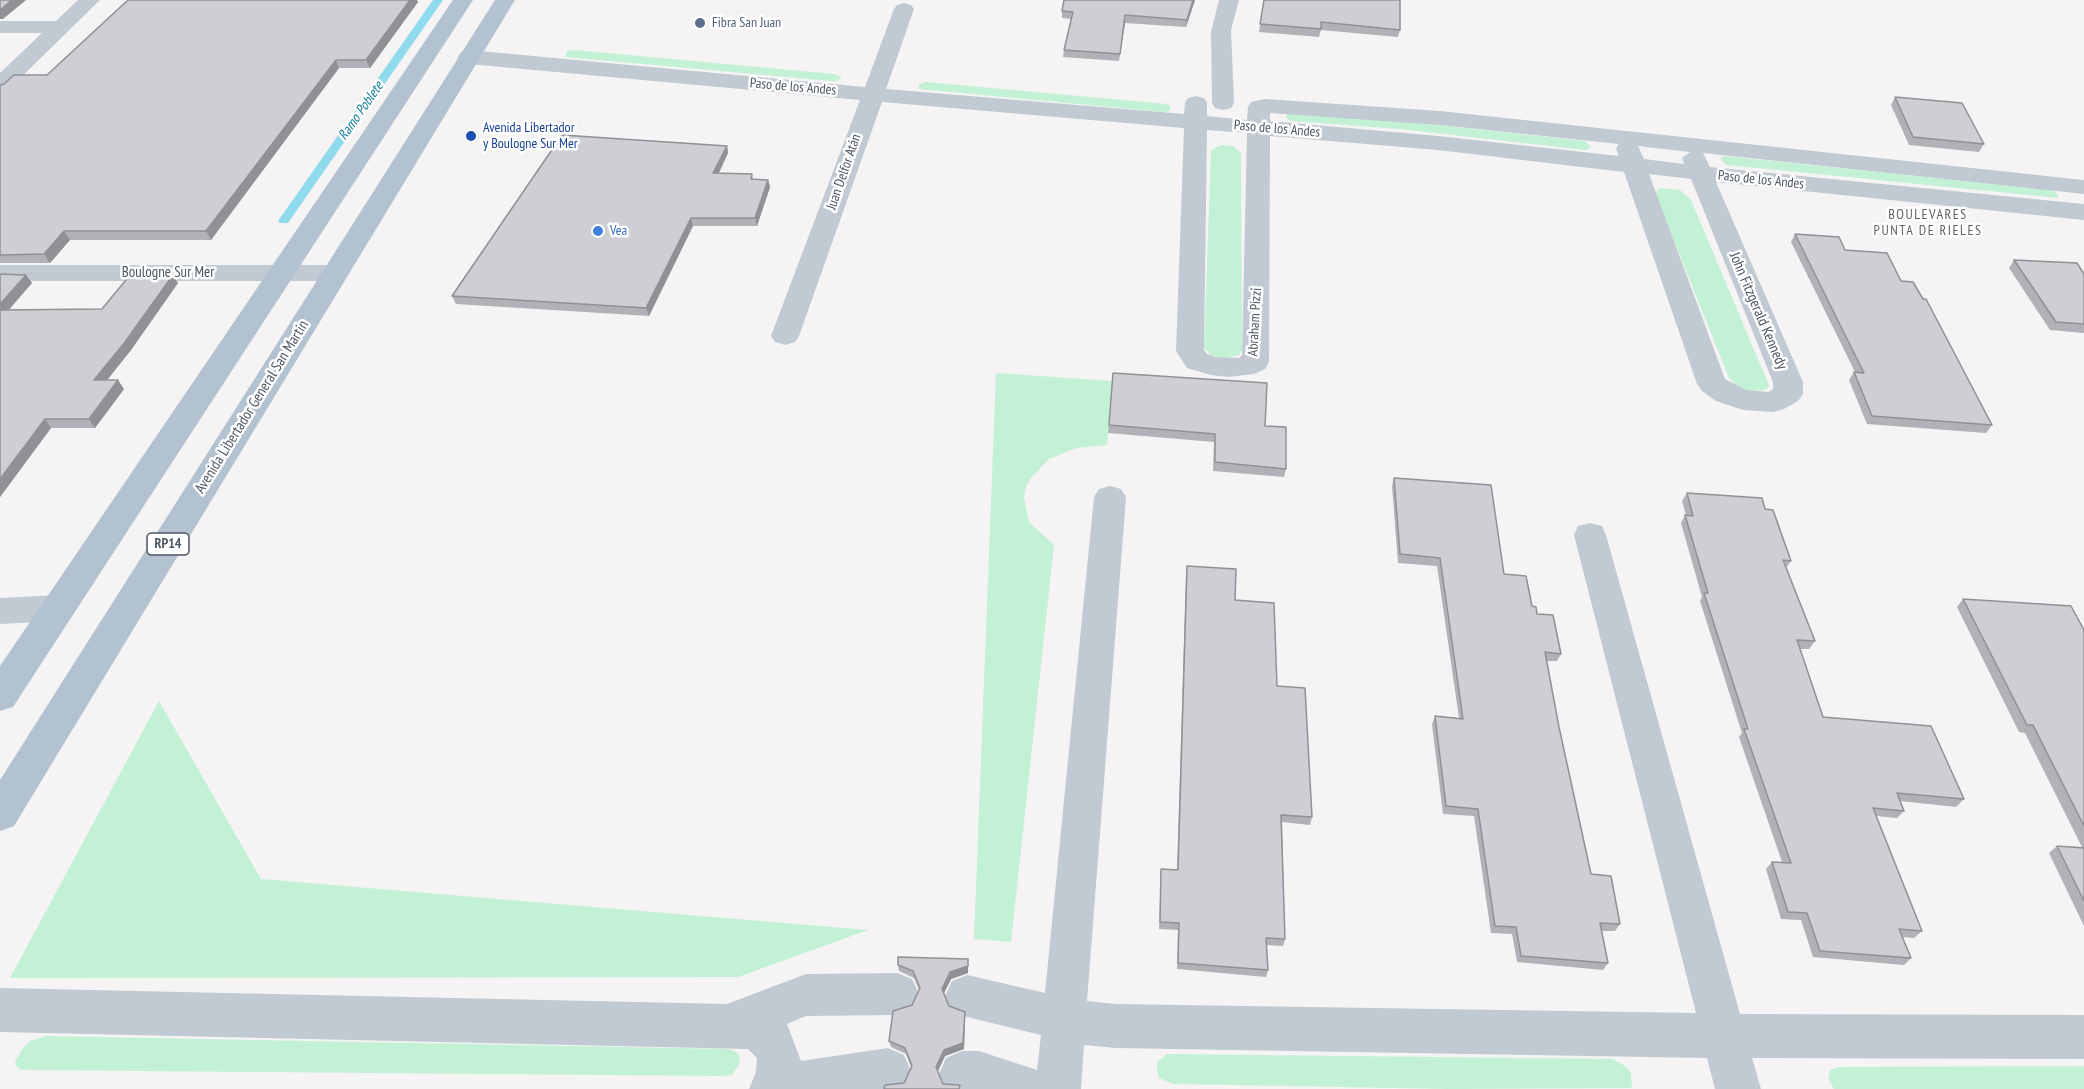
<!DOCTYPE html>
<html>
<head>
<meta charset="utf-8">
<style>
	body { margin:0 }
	canvas { display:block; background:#f5f3f3 }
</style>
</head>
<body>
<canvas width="2084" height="1089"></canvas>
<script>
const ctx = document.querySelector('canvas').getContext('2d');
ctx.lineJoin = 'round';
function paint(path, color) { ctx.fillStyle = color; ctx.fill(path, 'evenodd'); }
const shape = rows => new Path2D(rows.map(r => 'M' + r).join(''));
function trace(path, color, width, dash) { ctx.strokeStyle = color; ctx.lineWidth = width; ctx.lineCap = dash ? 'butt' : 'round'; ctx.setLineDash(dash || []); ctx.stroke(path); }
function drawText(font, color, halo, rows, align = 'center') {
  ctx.font = font + ' "PT Sans Narrow",sans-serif'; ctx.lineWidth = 5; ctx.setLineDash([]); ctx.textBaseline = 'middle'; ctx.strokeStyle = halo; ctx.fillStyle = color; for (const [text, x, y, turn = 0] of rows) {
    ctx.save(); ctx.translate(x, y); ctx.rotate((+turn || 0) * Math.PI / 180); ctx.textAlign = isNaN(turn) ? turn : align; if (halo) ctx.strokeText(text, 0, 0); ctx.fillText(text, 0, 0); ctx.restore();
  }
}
const green = shape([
	[575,50,834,74,842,77,838,81,831,81,565,57,567,51],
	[926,82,1167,104,1171,107,1169,111,1163,112,919,89,919,84],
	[1287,114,1392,120,1585,141,1591,147,1586,150,1399,129,1291,121,1286,118],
	[1221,145,1233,146,1241,153,1242,350,1239,355,1227,358,1212,356,1204,348,1211,150],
	[1725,156,2050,190,2056,192,2059,198,1727,165,1721,160,1721,157],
	[1660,188,1680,190,1691,200,1768,383,1769,387,1764,390,1749,391,1739,388,1729,378,1656,196,1657,190],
	[996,373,1113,381,1107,445,1076,448,1049,459,1032,477,1026,486,1024,498,1029,522,1054,545,1011,942,974,939],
	[159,701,261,879,868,930,738,977,10,978],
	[46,1036,727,1049,735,1051,739,1056,740,1063,732,1075,723,1076,22,1070,17,1067,15,1062,23,1048,30,1041],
	[1167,1054,1613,1059,1625,1066,1631,1073,1632,1088,1449,1089,1173,1084,1159,1078,1157,1071,1157,1062],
	[2084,1066,2084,1089,1834,1089,1828,1078,1830,1071,1837,1067]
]);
const stream = shape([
	[433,0,443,0,288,223,280,223,278,221,433,0]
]);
const minor = shape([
	[78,0,100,0,8,90,0,92,0,73,42,33,0,33,0,21,56,21,78,0],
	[1219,0,1239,0,1231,30,1234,103,1231,108,1223,110,1215,108,1212,103,1211,32,1219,0],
	[904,3,911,5,914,9,886,89,1184,114,1185,103,1188,98,1196,96,1204,98,1207,103,1207,116,1247,120,1248,107,1251,102,1265,99,1440,111,2084,180,2084,194,1703,153,1710,167,2084,204,2084,220,1716,182,1803,382,1803,394,1798,401,1784,409,1773,412,1743,410,1716,401,1702,391,1697,384,1624,172,1438,150,1270,136,1269,362,1265,369,1254,374,1228,377,1211,375,1187,368,1176,351,1184,128,882,102,799,336,795,342,785,345,775,342,771,336,860,100,469,64,461,62,458,57,461,52,469,50,865,87,894,9,897,5,904,3],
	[1270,113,1440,125,1619,144,1616,149,1619,156,1438,136,1270,121,1270,113],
	[1207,130,1247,133,1242,355,1239,358,1215,357,1207,354,1204,350,1207,130],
	[1638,146,1690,152,1682,158,1684,164,1644,159,1638,146],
	[1649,174,1691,179,1773,382,1773,389,1769,392,1746,390,1725,379,1649,174],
	[0,265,336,265,345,267,349,273,345,279,336,281,0,281,0,265],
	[1110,486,1121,489,1126,497,1087,1001,1116,1004,1696,1013,1574,535,1578,526,1590,523,1602,526,1606,535,1740,1014,2084,1015,2084,1059,1752,1058,1761,1089,1715,1089,1707,1058,1116,1048,1084,1045,1081,1089,946,1089,939,1074,946,1058,962,1051,979,1051,1037,1070,1041,1035,967,1017,952,1011,945,996,952,981,967,975,1045,993,1094,497,1099,489,1110,486],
	[59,595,71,599,76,608,71,617,59,621,0,624,0,598,59,595],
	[897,973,912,979,919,994,912,1009,897,1015,806,1016,787,1024,801,1061,888,1048,904,1055,911,1071,904,1087,899,1089,749,1089,756,1072,757,1058,748,1049,0,1032,0,988,727,1004,806,974,897,973]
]);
const major = shape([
	[453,0,473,0,13,707,0,711,0,666,453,0],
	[495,0,515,0,14,826,0,831,0,780,495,0]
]);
const wall = shape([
	[128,0,417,0,418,2,370,68,339,68,211,240,70,240,50,263,0,263,0,85,47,75],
	[1195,0,1186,27,1125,23,1119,61,1063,57,1064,50,1071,19,1062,18,1062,11],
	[1264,0,1400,30,1398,37,1321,30,1319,37,1259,32],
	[1895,97,1984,144,1979,152,1909,145,1891,105],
	[727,146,728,153,719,173,752,174,753,179,768,180,770,187,757,226,693,226,649,316,456,304,452,296],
	[1795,234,1845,250,1901,281,1992,425,1986,433,1867,424,1849,380,1854,372,1855,372,1791,242],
	[2014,260,2084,274,2084,333,2050,330,2009,268],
	[0,274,26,275,32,283,8,310,102,309,178,283,131,350,107,380,124,389,95,428,51,428,0,497],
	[1113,373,1265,426,1286,469,1284,477,1213,471,1214,442,1108,433],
	[1394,478,1504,574,1532,606,1561,654,1557,661,1546,661,1559,727,1591,874,1620,924,1615,931,1601,931,1608,963,1603,970,1517,962,1512,934,1491,933,1474,816,1443,814,1432,724,1435,716,1459,718,1437,566,1398,563,1392,486],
	[1687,493,1765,509,1791,561,1786,568,1815,641,1809,649,1800,649,1823,717,1964,799,1956,807,1900,801,1904,811,1897,818,1876,816,1922,931,1914,938,1903,937,1911,958,1904,965,1813,957,1801,920,1781,919,1766,869,1772,862,1782,862,1739,737,1742,733,1700,601,1702,597,1681,523,1685,515,1686,515,1682,501],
	[1187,566,1235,600,1277,686,1312,817,1310,825,1282,822,1285,939,1283,946,1266,945,1268,970,1266,977,1177,969,1178,930,1159,929,1161,869,1177,870,1186,574],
	[1963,599,2084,630,2084,926,2049,853,2057,846,2082,847,2025,733,2019,732,1957,607],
	[968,959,968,973,951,979,944,993,949,1006,965,1012,965,1019,964,1049,945,1056,938,1071,904,1083,911,1067,906,1054,891,1047,889,1041,912,1005,919,990,914,978,899,971,898,965]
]);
const shadedWall = shape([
	[12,0,26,0,3,19,0,19,0,10],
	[410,0,417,0,418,2,370,68,366,60],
	[1193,0,1195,0,1186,27,1187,20],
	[1125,15,1125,23,1119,61,1120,54],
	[336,60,339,68,211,240,206,231],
	[727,146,728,153,715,181,713,173],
	[768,180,770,187,757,226,755,218],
	[691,218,693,226,649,316,646,308],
	[64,231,70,240,50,263,44,254],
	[26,275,32,283,1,319,0,304],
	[173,275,178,283,131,350,100,389,94,380],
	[118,380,124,389,95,428,89,419],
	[45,419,51,428,0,497,0,479],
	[968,959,968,973,951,979,943,995,942,989,950,972],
	[965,1012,965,1019,964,1049,945,1056,937,1073,936,1067]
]);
const building = shape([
	[0,0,12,0,0,10,0,0],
	[128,0,410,0,366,60,336,60,206,231,64,231,44,254,0,255,0,85,4,84,14,75,47,75,128,0],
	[1064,0,1193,0,1187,20,1125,15,1120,54,1064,50,1073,12,1062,11,1064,0],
	[1264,0,1400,0,1400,30,1321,22,1321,29,1260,24,1264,0],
	[1895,97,1962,103,1984,144,1913,137,1895,97],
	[562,135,727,146,713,173,752,174,751,179,768,180,755,218,691,218,646,308,452,296,562,135],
	[1795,234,1839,237,1845,250,1887,253,1901,281,1913,282,1923,299,1926,299,1992,425,1872,416,1854,372,1864,373,1795,234],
	[2014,260,2077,263,2084,274,2084,324,2056,322,2014,260],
	[0,274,26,275,0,304,0,274],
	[130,275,173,275,125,342,94,380,118,380,89,419,45,419,0,479,0,310,102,309,130,275],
	[1113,373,1267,383,1265,426,1286,427,1286,469,1215,462,1215,434,1109,425,1113,373],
	[1394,478,1491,485,1504,574,1526,576,1532,606,1536,607,1537,614,1553,615,1561,654,1545,652,1559,727,1591,874,1611,876,1620,924,1600,923,1608,963,1521,956,1516,927,1495,926,1478,809,1446,806,1435,716,1463,719,1440,558,1400,554,1394,478],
	[1687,493,1762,498,1765,509,1773,510,1791,561,1783,560,1815,641,1797,640,1823,717,1931,726,1964,799,1897,793,1904,811,1873,808,1922,931,1899,929,1911,958,1820,951,1807,913,1788,912,1772,862,1791,863,1744,729,1748,729,1704,593,1708,593,1685,515,1693,516,1687,493],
	[1187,566,1236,569,1235,600,1274,603,1277,686,1305,688,1312,817,1281,815,1285,939,1266,938,1268,970,1178,963,1179,923,1160,922,1161,869,1178,870,1187,566],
	[1963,599,2071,606,2084,630,2084,826,2033,725,2027,725,1963,599],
	[2057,846,2084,848,2084,901,2057,846],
	[898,957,968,959,968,966,950,972,942,989,949,1006,965,1012,963,1043,944,1050,936,1067,943,1084,960,1085,959,1089,884,1089,885,1085,904,1083,912,1066,905,1048,889,1041,893,1011,912,1005,920,988,913,971,898,965,898,957]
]);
const markers = [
	[700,23,6,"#5c6f8a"],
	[471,136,6,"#1a4fb4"],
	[598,231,6,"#3f7fe0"]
];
const farServicenames = [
	["Fibra San Juan",712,23]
];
const farStreetnames = [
	["Paso de los Andes",793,87,5],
	["Paso de los Andes",1277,129,5],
	["Juan Delfor Atán",844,172,-71],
	["Paso de los Andes",1761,180,6],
	["Abraham Pizzi",1255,322,-87]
];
const farWaternames = [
	["Ramo Poblete",361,111,-55]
];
const farTransitnames = [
	["Avenida Libertador",483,128],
	["y Boulogne Sur Mer",483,144]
];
const farNeighbourhoodnames = [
	["BOULEVARES",1928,215],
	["PUNTA DE RIELES",1928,231]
];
const farShopnames = [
	["Vea",610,231]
];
const shields = [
	[168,544,42]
];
const shieldNames = [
	["RP14",168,544]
];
const streetNames = [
	["Boulogne Sur Mer",168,273],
	["John Fitzgerald Kennedy",1758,311,67],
	["Avenida Libertador General San Martín",252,407,-58]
];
paint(green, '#c3f1d5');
paint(stream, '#90daee');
paint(minor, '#c1cad2');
paint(major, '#b3c2d1');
paint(wall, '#b0b2b7');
paint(shadedWall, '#909195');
paint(building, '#cdcfd5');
trace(building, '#909195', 1.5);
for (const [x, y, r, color] of markers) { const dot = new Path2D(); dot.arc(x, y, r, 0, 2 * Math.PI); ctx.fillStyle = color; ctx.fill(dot); trace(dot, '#fff', 2); }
drawText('14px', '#4e5e75', '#fff', farServicenames, 'left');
drawText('14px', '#4a5661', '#fff', farStreetnames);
drawText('italic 14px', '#0c7c9b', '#fff', farWaternames);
drawText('14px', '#164399', '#fff', farTransitnames, 'left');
ctx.letterSpacing = '1.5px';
drawText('14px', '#5f6368', '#fff', farNeighbourhoodnames);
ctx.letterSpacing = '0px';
drawText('14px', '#366cbe', '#fff', farShopnames, 'left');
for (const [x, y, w] of shields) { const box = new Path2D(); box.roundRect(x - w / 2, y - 11, w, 22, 4.5); ctx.fillStyle = '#fff'; ctx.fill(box); trace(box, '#4a5661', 1.5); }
drawText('bold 14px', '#4a5661', null, shieldNames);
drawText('15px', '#4a5661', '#fff', streetNames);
</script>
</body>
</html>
